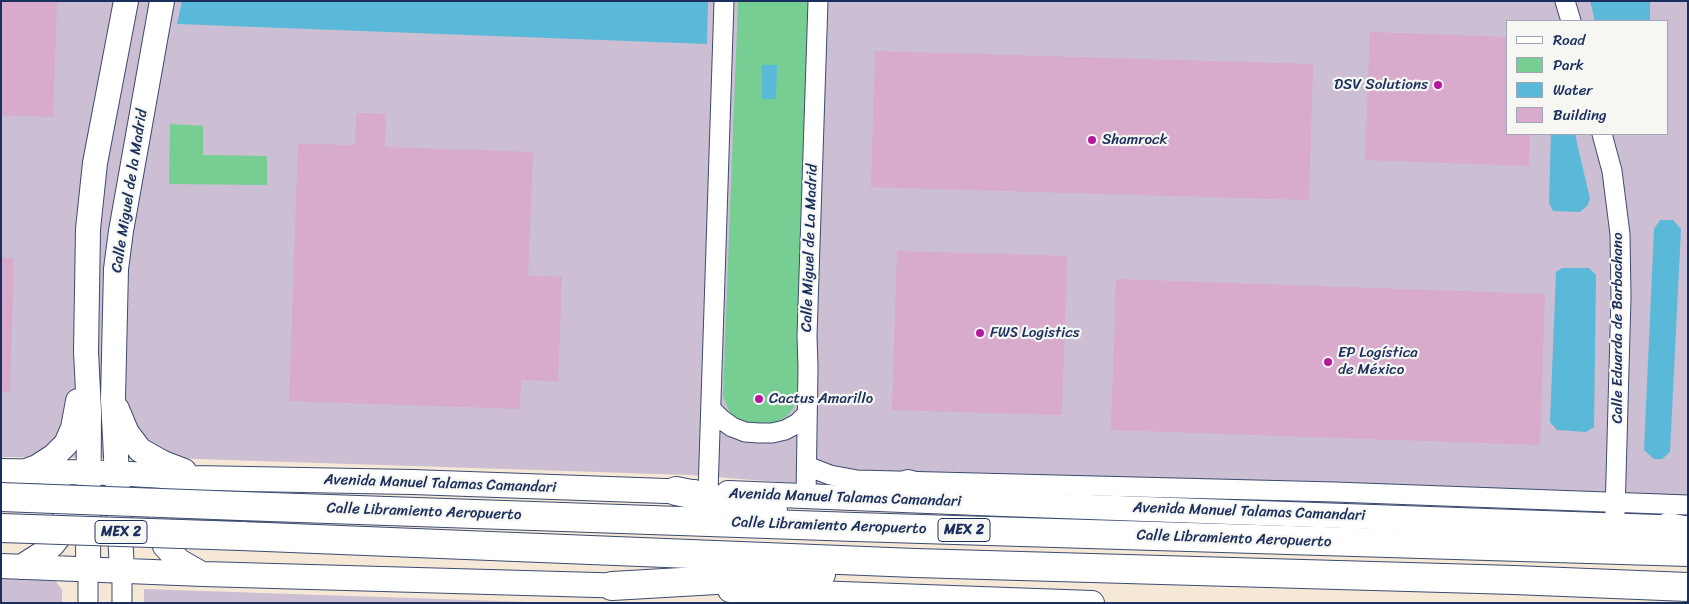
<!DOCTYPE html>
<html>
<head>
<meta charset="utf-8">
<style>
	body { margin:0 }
	#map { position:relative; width:1689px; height:604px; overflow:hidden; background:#f5e8d6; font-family:Sriracha,sans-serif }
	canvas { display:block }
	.frame { position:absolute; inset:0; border:2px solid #1b2f5e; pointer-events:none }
	.legend { position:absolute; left:1506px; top:20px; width:162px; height:115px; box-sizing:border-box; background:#f6f6f2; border:1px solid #9ea6b7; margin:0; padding:6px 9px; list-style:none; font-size:15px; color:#1b2f5e }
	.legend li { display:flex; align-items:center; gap:10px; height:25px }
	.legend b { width:25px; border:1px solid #9ea6b7 }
</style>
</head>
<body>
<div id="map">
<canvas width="1689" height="604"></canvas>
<div class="frame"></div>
<ul class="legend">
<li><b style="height:6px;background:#fff"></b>Road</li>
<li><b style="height:14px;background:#77ce93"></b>Park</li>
<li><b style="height:14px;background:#5ab8d8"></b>Water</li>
<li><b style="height:14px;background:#d8aacc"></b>Building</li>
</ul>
</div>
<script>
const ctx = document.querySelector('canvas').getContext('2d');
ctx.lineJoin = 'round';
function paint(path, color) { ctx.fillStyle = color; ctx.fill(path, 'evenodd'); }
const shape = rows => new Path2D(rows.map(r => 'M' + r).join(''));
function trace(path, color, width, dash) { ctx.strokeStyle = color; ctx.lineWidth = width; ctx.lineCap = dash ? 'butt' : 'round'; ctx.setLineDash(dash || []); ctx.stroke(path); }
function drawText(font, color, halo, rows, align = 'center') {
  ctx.font = font + ' Sriracha,sans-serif'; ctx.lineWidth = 4.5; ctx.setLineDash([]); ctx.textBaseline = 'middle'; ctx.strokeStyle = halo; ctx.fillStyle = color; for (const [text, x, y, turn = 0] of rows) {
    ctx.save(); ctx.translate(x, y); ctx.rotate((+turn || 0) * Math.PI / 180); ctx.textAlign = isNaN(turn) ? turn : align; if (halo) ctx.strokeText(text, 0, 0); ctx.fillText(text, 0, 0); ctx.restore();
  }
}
const industrial = shape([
	[1,1,1688,1,1688,517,856,488,690,475,167,458,1,457],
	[1508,21,1668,21,1668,134,1508,134],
	[1,576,53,577,62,590,62,603,1,603],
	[144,589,469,600,555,603,144,603]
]);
const green = shape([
	[738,1,808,1,797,395,794,407,788,415,771,426,740,422,730,413,723,396],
	[170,124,203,126,203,155,267,156,267,185,169,184]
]);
const water = shape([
	[182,1,708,1,707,44,177,24],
	[1590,1,1650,1,1650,21,1595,21],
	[762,65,777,65,776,99,762,99],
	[1551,134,1575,134,1590,199,1587,206,1580,212,1553,211,1549,203],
	[1660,220,1673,220,1681,229,1670,452,1662,459,1654,459,1644,450,1654,229],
	[1562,268,1589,268,1596,275,1594,427,1586,432,1557,430,1550,422,1556,272]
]);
const building = shape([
	[1,1,57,1,53,117,1,115],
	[1370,32,1508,37,1508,134,1530,134,1529,166,1365,160],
	[875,51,1313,64,1309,200,871,187],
	[356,113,386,114,385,147,533,152,528,276,562,277,558,381,521,380,520,409,289,401,298,144,355,145],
	[897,251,1067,256,1062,415,892,410],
	[1,258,14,258,10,392,1,391],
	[1116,279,1545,294,1540,445,1111,430]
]);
const minor = shape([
	[1565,1,1571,21],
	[1602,134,1612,171,1620,234,1621,297,1615,513],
	[711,409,721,419,732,427,745,432,759,433,772,433,785,430,798,423,807,414],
	[807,466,830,475,857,480,1335,492,1688,505],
	[708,492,724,1],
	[806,496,808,367,807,336,818,1],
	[122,571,122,603],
	[88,603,88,570]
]);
const major = shape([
	[117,409,127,433,140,450,163,463,184,471],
	[1,471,115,473,194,478,412,482,694,492],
	[26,471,37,467,54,456,66,444,73,428,78,401],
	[908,482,945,492],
	[173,489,163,502,160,510,160,524,161,536,165,546,179,561,200,573],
	[728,493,1003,504,1686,528],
	[1,566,203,574,632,586],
	[21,567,43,553,53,544,60,535,63,527,66,513,65,506,60,491,53,485],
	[88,570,89,411,86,352,88,229,95,163,126,1],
	[122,571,113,399,116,269,121,231,162,1],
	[730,590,1092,603]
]);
const highway = shape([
	[676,491,773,511],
	[241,506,855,527,1688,552],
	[1668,527,1688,531],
	[241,536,915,563,1514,580,1688,587],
	[612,586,821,574]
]);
const highwayBridge = shape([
	[1,497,241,506],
	[1,528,241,536]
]);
const markers = [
	[1438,85,5,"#b5179e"],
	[1092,140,5,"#b5179e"],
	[980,333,5,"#b5179e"],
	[1328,362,5,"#b5179e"],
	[759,399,5,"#b5179e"]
];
const shields = [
	[964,530,52],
	[121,532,52]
];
const shieldNames = [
	["MEX 2",964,530],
	["MEX 2",121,532]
];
const poiNames = [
	["DSV Solutions",1428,85,"right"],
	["Shamrock",1102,140],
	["FWS Logistics",990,333],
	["EP Logística",1338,353],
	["de México",1338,370],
	["Cactus Amarillo",769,399]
];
const streetNames = [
	["Calle Miguel de la Madrid",130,191,-81],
	["Calle Miguel de La Madrid",810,248,-88],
	["Calle Eduarda de Barbachano",1618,328,-90],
	["Avenida Manuel Talamas Camandari",440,484,2],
	["Avenida Manuel Talamas Camandari",845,498,2],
	["Calle Libramiento Aeropuerto",424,512,2],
	["Avenida Manuel Talamas Camandari",1249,512,2],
	["Calle Libramiento Aeropuerto",829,526,2],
	["Calle Libramiento Aeropuerto",1234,539,2]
];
paint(industrial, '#ccbed3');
paint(green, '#77ce93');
paint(water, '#5ab8d8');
paint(building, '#d8aacc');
trace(minor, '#3c4b70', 21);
trace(major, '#3c4b70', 26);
trace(highway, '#3c4b70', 30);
trace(minor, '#fff', 19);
trace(major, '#fff', 24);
trace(highway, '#fff', 28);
trace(highwayBridge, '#3c4b70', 30, []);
trace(highwayBridge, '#fff', 28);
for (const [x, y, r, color] of markers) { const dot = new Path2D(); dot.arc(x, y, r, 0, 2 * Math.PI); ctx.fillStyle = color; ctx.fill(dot); trace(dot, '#f6f6f2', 2); }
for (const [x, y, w] of shields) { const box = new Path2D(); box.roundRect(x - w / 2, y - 11.5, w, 23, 4); ctx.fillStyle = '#f6f6f2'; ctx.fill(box); trace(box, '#1b2f5e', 1); }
drawText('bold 14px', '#1b2f5e', null, shieldNames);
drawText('15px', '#1b2f5e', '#f6f6f2', poiNames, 'left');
drawText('15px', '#1b2f5e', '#f6f6f2', streetNames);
</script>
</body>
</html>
